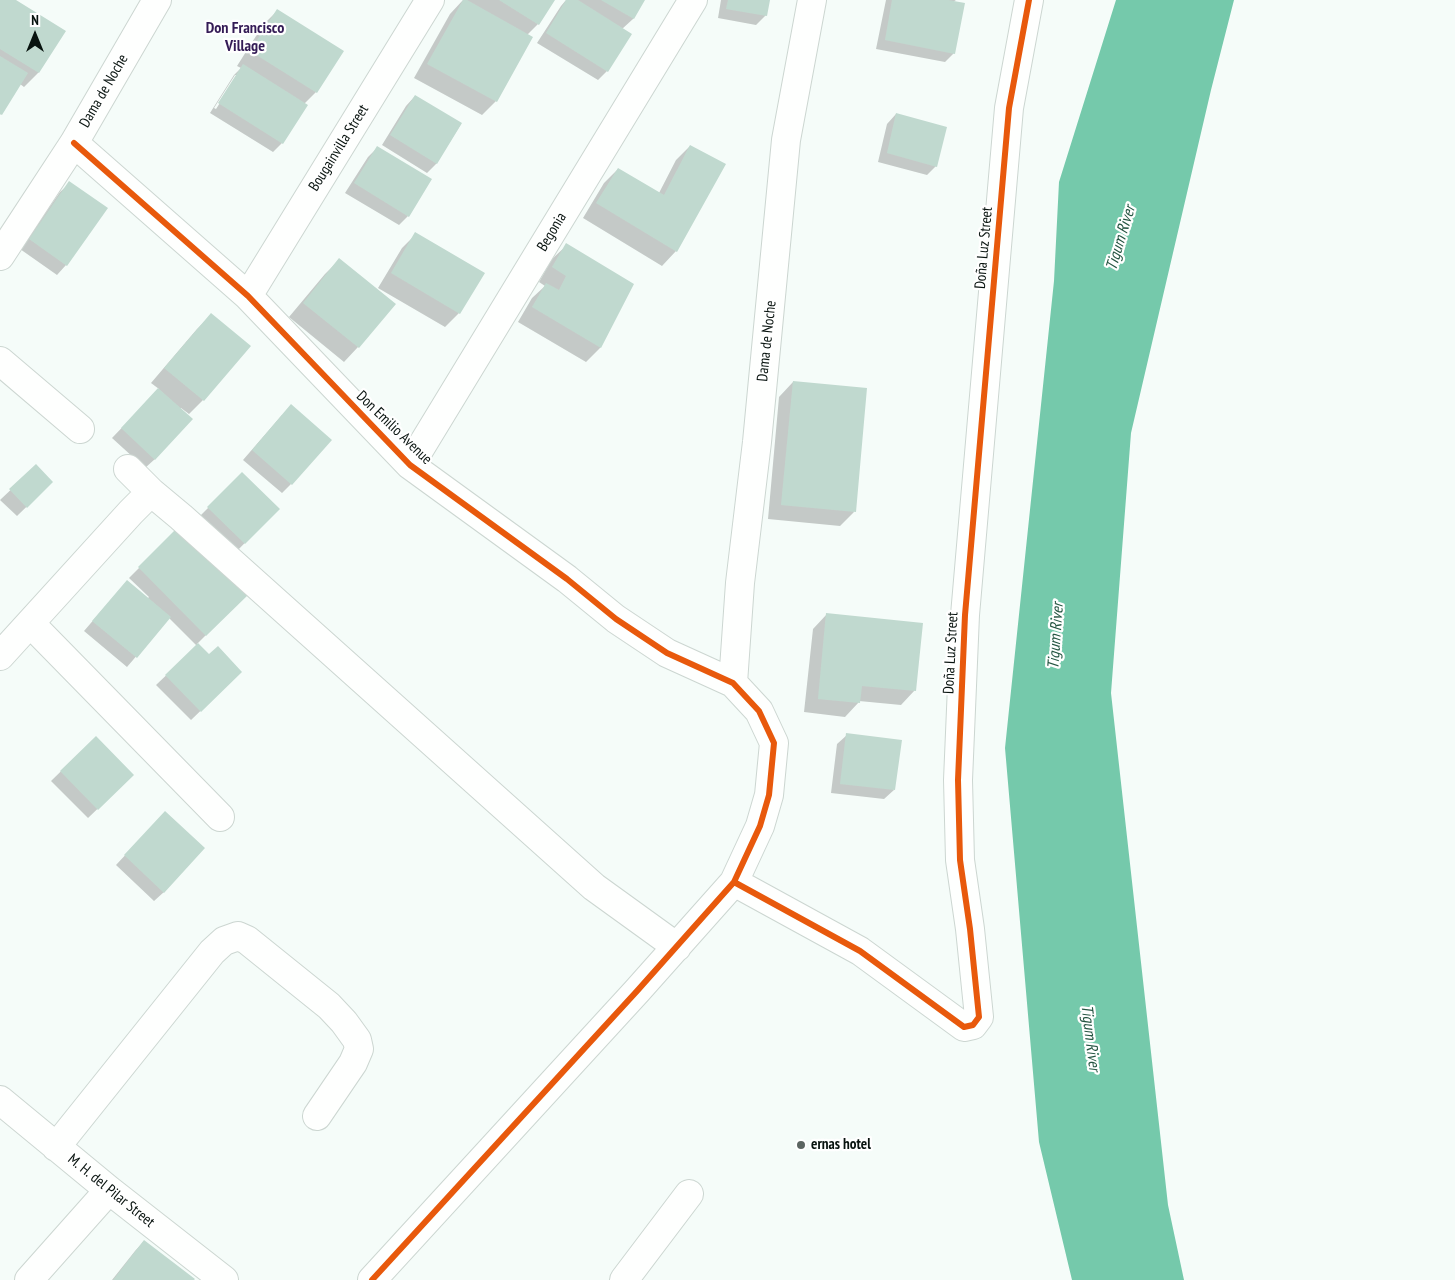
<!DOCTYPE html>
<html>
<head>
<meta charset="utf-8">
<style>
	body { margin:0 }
	#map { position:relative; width:1455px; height:1280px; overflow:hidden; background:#f5fcf9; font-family:"PT Sans Narrow",sans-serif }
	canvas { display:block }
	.north { position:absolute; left:10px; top:10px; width:50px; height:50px; -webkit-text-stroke:4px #fff; paint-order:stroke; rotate:0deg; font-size:14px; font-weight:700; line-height:20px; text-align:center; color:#08130f }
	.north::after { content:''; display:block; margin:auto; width:18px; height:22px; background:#08130f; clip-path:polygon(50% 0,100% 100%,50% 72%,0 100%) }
</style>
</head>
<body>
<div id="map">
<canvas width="1455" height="1280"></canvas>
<div class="north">N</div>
</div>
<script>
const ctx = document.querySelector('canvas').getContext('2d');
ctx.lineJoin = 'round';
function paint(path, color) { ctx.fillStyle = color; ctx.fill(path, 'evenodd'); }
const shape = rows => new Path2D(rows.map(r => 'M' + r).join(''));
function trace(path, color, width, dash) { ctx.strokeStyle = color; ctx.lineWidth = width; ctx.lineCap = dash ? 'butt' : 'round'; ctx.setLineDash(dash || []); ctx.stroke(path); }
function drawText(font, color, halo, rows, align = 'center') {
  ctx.font = font + ' "PT Sans Narrow",sans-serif'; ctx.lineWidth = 4.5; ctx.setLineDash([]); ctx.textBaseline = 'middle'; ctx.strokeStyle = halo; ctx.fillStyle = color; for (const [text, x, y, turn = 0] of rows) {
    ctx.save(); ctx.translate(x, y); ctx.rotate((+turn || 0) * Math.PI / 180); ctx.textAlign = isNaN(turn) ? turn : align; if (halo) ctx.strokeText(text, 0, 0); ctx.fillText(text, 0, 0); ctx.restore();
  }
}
const water = shape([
	[1116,0,1234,0,1211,90,1131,433,1111,693,1168,1205,1184,1280,1072,1280,1039,1142,1005,748,1054,281,1059,182]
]);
const shadow = shape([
	[0,0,13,0,64,32,38,73,24,87,20,84,0,115],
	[463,0,553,0,538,24,527,35,496,101,482,115,414,78,450,14],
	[566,0,644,0,633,19,622,29,607,71,598,80,537,43,561,6],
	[721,0,768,0,766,15,756,25,718,18],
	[886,0,956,0,953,2,954,53,945,62,876,49],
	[277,11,316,92,304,104,282,143,273,152,210,113,234,75,241,68,237,66,263,25],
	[235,75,238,75,216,109,214,108],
	[415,96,461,124,436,164,427,173,382,145,406,106],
	[896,114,936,166,927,175,878,162,887,124],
	[690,146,724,164,676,251,662,266,583,218,604,183,618,169,659,193,676,160],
	[378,147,408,216,399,225,345,193,368,157],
	[70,183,66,265,57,275,20,249,60,192],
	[416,234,459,313,445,327,378,288,402,248],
	[567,245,632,284,600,348,586,362,518,322,532,298,545,286,539,282,552,259],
	[339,260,394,304,358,347,344,362,289,317,325,274],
	[211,315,203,400,189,414,181,408,180,409,155,459,145,468,112,438,159,389,151,383,197,329],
	[793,382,854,512,840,526,768,519,779,397],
	[282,415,291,484,282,493,243,460],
	[36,466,52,482,17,516,0,500],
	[242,474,278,509,235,553,199,517],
	[179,528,246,595,197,644,209,656,241,672,191,720,156,685,197,646,169,618,127,667,84,631,127,581,147,599,149,597,129,578],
	[827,614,915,690,901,705,859,701,859,702,845,717,804,712,813,629],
	[847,735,894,790,884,799,831,793,837,744],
	[96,737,133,775,88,818,51,781],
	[156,822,164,892,154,901,116,865],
	[144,1241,193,1280,112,1280,135,1251]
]);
const building = shape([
	[0,0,16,0,66,31,39,73,0,49],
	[463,0,467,0,533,37,497,102,427,64],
	[499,0,555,0,539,25],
	[566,0,578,0,632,34,608,72,546,33],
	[601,0,645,0,634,19],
	[728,0,770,0,767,16,726,9],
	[892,0,948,0,965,3,955,54,885,40],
	[277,9,344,51,317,93,250,51],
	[0,56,28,73,2,115,0,114],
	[243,64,308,105,283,144,218,103],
	[415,95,462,123,437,164,390,135],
	[896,113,947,127,937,167,887,153],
	[690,145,726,164,677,252,596,203,618,168,664,195],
	[377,146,432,179,409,217,354,183],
	[69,181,108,208,67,266,29,239],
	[415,232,485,273,460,314,391,273],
	[566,243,634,284,601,348,532,307,546,283,559,290,566,276,552,267],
	[339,258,396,304,359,348,303,303],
	[211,313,251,346,204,401,164,368],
	[793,381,867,388,856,512,781,505],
	[158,388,193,419,155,460,121,428],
	[291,404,332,440,292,485,252,450],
	[36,464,53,482,27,508,9,489],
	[242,472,280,509,245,544,207,507],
	[179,526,248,595,206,636,138,567],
	[127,580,171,617,137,658,92,621],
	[826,613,923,623,916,691,862,686,860,703,818,699],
	[198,643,209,654,218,646,242,672,201,712,165,675],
	[846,733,902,740,895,790,840,784],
	[96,736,134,775,98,810,60,771],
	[165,811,205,848,164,893,124,855],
	[144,1240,195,1279,194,1280,113,1280]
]);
const minor = shape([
	[74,143,248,296,410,465,567,579,616,619,667,653,733,683,759,711,774,743,769,795,760,826,734,882,637,991,372,1280],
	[0,256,74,143,157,0],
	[248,296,430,0],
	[0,361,80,429],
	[410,465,693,0],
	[128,469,151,492,181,517,594,887,677,947],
	[30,623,220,817],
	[0,656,131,512,151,492],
	[733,683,740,583,757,442,786,140,812,0],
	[734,882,860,951,964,1027,973,1025,979,1017,970,929,960,860,958,780,965,615,1009,108,1029,0],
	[0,1100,109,1190,224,1280],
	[56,1147,212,952,224,941,238,936,247,940,329,1006,344,1022,357,1040,359,1049,353,1063,317,1116],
	[29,1280,109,1190],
	[624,1280,689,1194]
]);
const cycleway = shape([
	[74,143,248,296,410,465,567,579,616,619,667,653,733,683,759,711,774,743,769,795,760,826,734,882,637,991,372,1280],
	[734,882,860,951,964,1027,973,1025,979,1017,970,929,960,860,958,780,965,615,1009,108,1029,0]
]);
const markers = [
	[801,1145,5,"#5b6561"]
];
const streetNames = [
	["Dama de Noche",104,91,-60],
	["Bougainvilla Street",339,148,-58],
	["Begonia",552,232,-59],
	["Doña Luz Street",984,248,-85],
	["Dama de Noche",767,341,-84],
	["Don Emilio Avenue",394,428,44],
	["Doña Luz Street",951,653,-87],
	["M. H. del Pilar Street",111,1191,39]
];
const poiNames = [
	["ernas hotel",811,1145]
];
const neighbourhoodNames = [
	["Don Francisco",245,28],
	["Village",245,46]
];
const waterNames = [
	["Tigum River",1121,238,-73],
	["Tigum River",1056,636,-86],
	["Tigum River",1090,1038,83]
];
paint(water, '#75c9ab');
paint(shadow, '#0003');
paint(building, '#c0d9cf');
trace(minor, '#ccd6d1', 30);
trace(minor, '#fefffe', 28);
trace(cycleway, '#e8590c', 6);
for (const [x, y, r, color] of markers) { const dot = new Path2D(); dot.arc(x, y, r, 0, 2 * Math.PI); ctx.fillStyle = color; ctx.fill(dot); trace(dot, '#fff', 2); }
drawText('15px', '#08130f', '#fff', streetNames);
drawText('bold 15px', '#08130f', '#fff', poiNames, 'left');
drawText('bold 16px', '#341c56', '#fff', neighbourhoodNames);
drawText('italic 16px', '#255542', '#fff', waterNames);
</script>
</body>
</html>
